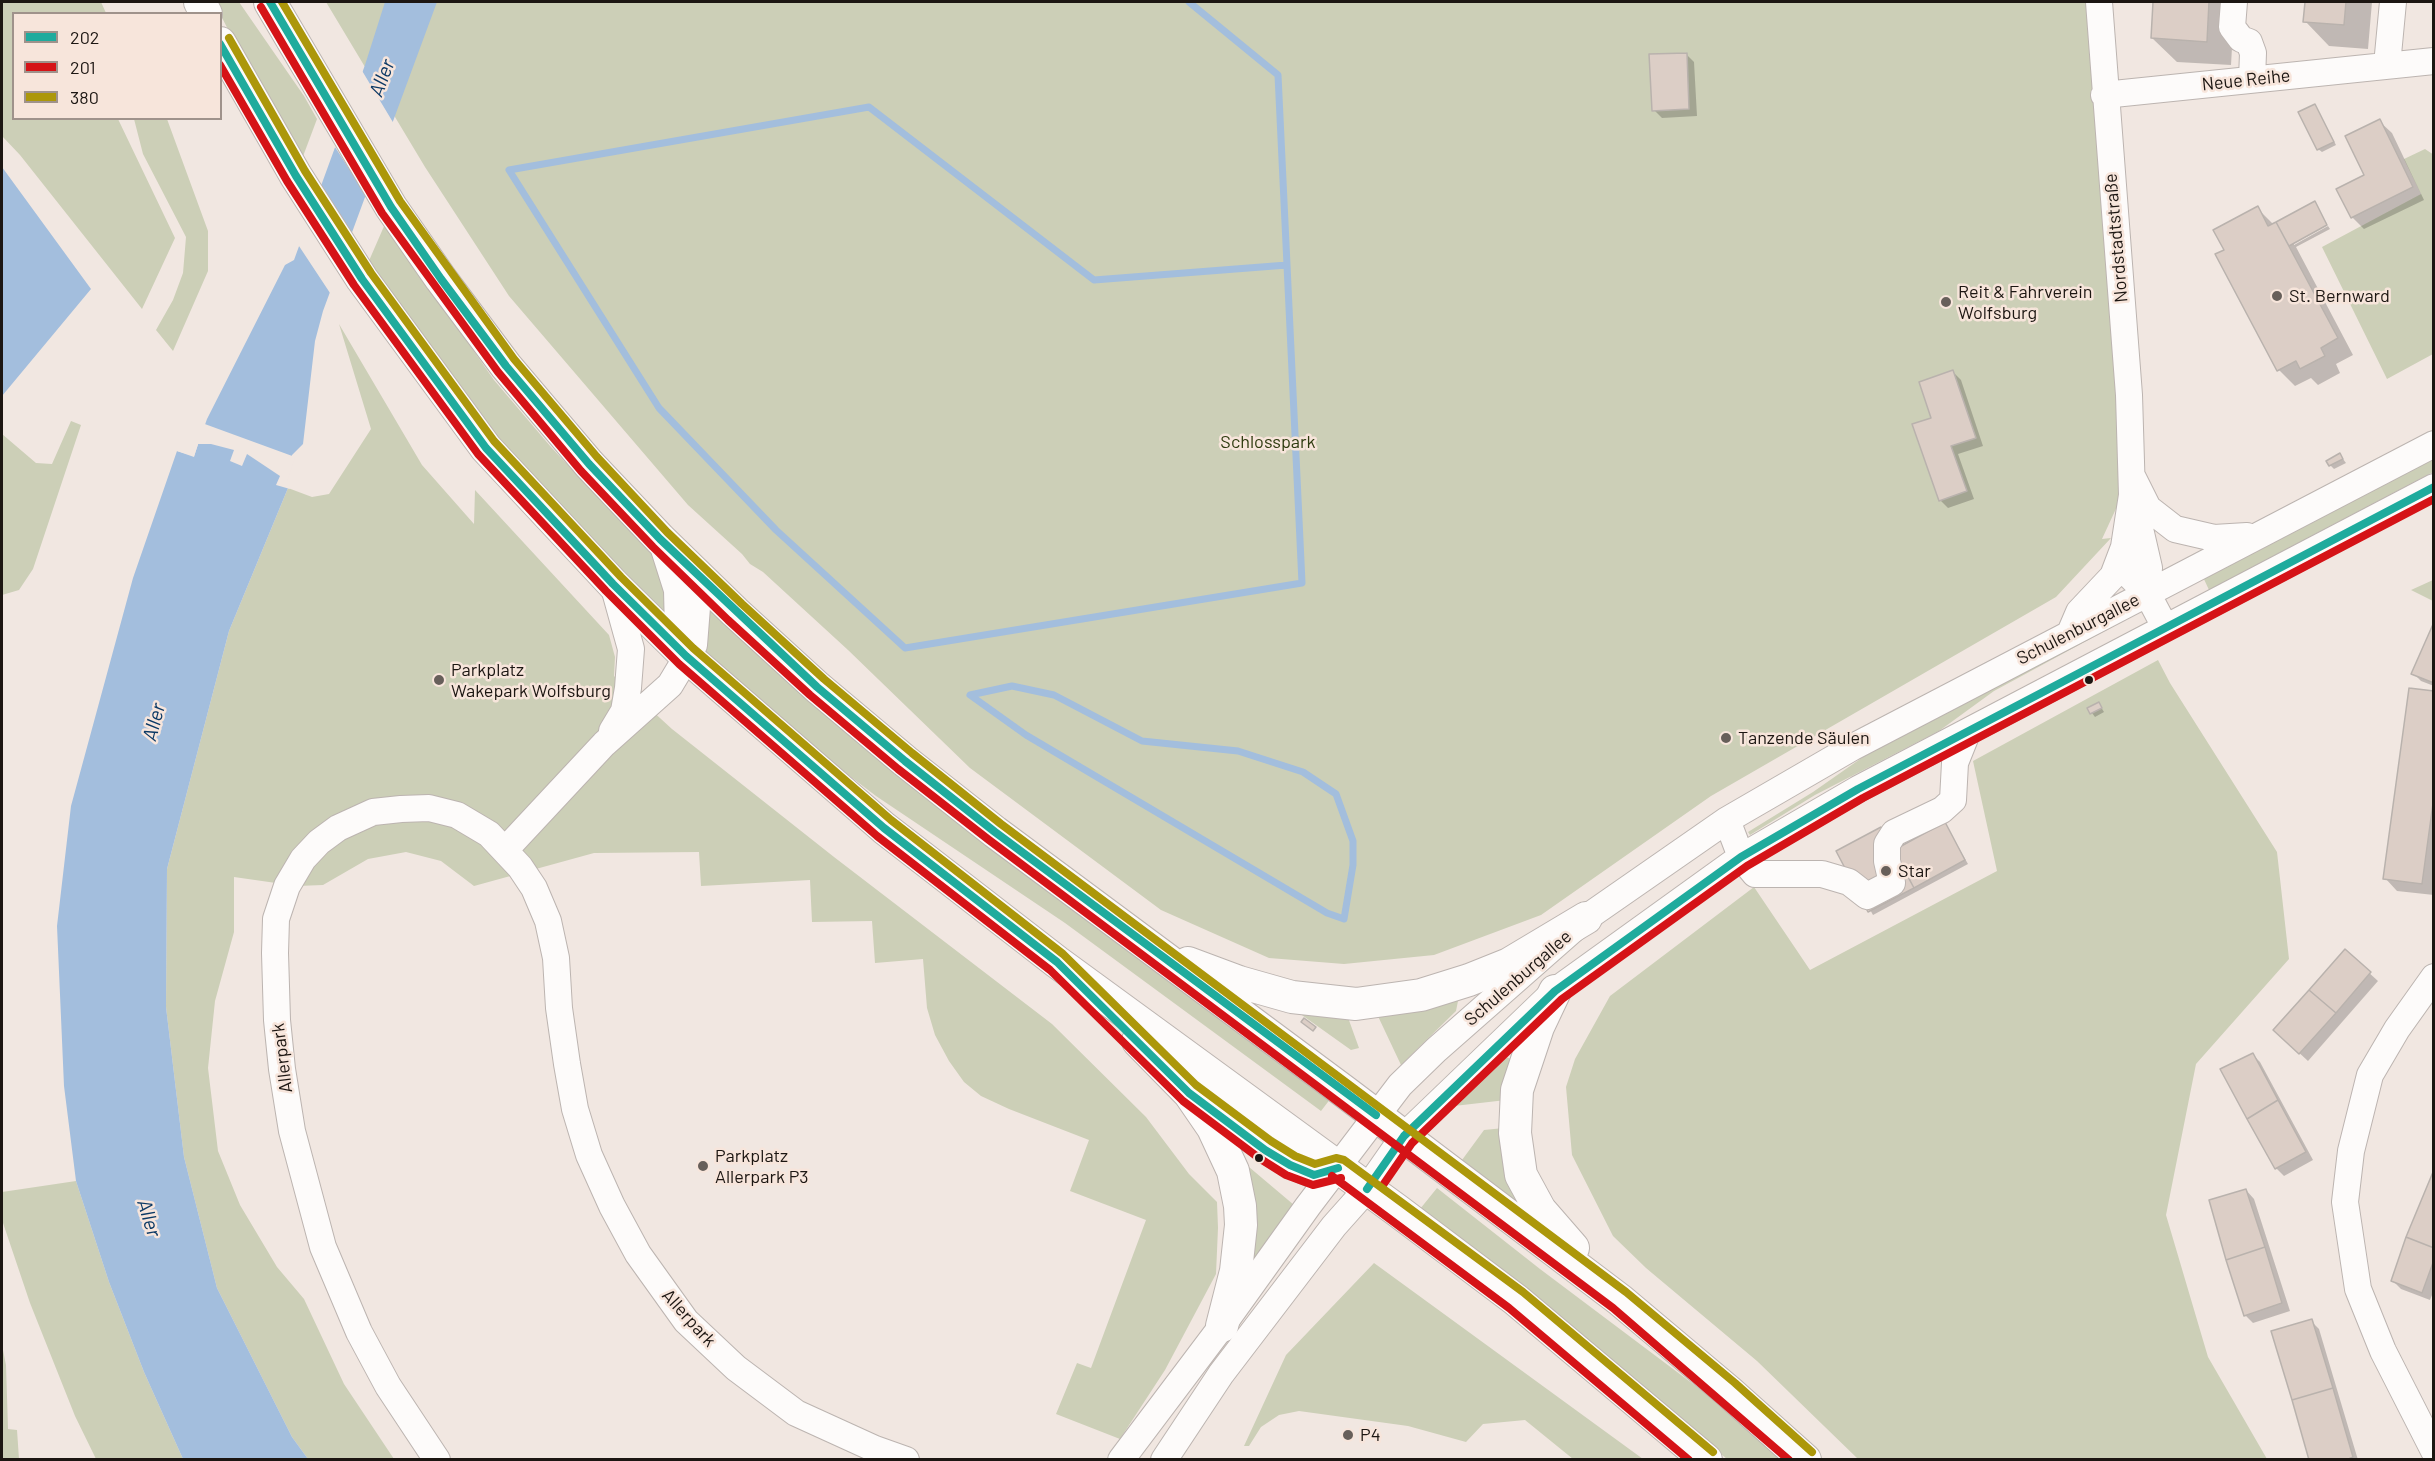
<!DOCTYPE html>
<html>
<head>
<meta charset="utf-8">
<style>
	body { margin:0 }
	#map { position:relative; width:2435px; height:1461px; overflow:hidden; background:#f1e7e1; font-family:Barlow,sans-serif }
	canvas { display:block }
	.frame { position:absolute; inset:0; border:3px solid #1c1612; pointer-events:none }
	.legend { position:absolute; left:12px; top:12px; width:210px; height:108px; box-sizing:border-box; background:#f7e5db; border:2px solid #9f928b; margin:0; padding:8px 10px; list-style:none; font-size:18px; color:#1c1612 }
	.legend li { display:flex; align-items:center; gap:12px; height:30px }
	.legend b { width:30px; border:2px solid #9f928b }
</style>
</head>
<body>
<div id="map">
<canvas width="2435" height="1461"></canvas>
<div class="frame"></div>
<ul class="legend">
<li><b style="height:8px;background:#1fab9d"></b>202</li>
<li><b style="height:8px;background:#d51317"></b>201</li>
<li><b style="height:8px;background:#ac970a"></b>380</li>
</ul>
</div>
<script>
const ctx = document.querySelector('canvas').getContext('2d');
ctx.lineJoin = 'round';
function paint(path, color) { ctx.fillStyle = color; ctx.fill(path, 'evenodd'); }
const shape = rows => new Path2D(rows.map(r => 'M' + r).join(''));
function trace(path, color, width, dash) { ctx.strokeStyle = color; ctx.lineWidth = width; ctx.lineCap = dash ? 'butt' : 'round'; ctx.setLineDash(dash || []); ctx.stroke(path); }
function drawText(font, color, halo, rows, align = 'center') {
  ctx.font = font + ' Barlow,sans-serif'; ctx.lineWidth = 5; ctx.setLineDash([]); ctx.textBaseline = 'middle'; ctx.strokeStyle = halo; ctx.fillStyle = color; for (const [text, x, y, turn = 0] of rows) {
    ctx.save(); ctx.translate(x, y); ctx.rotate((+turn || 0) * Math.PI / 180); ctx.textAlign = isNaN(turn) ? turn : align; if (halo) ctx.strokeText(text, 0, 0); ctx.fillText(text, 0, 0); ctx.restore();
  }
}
const green = shape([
	[2,2,101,2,106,13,14,14,14,118,118,119,175,238,142,309,20,155,2,136],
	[214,2,239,2,304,96,317,119,302,159,264,100],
	[326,2,2088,2,2093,96,2118,396,2120,500,2102,539,2111,538,2056,597,1711,796,1541,915,1434,955,1344,964,1269,958,1161,910,970,768,848,650,763,572,750,564,742,554,688,505,509,296,425,167],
	[134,119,167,119,208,231,208,271,173,351,156,330,173,300,183,273,186,237,143,154],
	[2425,149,2434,155,2433,354,2387,379,2322,247,2421,194,2404,159],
	[385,224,494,380,551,447,656,559,669,590,670,622,609,561,471,410,368,263],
	[339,324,422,465,474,524,475,490,609,635,615,657,614,676,672,729,834,857,1052,1024,1146,1117,1189,1174,1217,1202,1218,1228,1216,1274,1165,1370,1120,1439,1056,1414,1077,1363,1091,1368,1146,1220,1070,1191,1089,1140,1009,1109,981,1096,964,1082,949,1061,935,1035,927,1008,923,959,875,963,872,921,812,922,810,880,701,886,699,852,594,853,474,886,441,861,406,852,368,859,323,885,297,886,234,877,234,932,215,1001,208,1068,218,1151,240,1205,277,1267,304,1299,344,1384,394,1459,308,1459,292,1437,217,1288,184,1157,166,1007,167,869,229,631,288,488,312,497,329,494,371,429],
	[71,421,81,425,33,569,19,590,2,595,2,434,36,463,52,464],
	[2433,456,2433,472,2209,590,2203,577],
	[2433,580,2433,601,2411,590],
	[706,605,1331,1098,1321,1111,1065,923,876,796,781,724,703,650],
	[2113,623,2114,626,1994,691,1939,731,1815,795,1750,835,1748,832,1813,792,1873,750],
	[2158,660,2170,683,2277,852,2289,959,2196,1064,2166,1215,2208,1357,2267,1459,1858,1459,1757,1361,1646,1268,1613,1236,1572,1155,1566,1087,1575,1059,1610,996,1754,887,1810,970,1997,871,1973,761],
	[1448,995,1458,1001,1456,1011,1401,1065,1376,1012],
	[1285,1003,1346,1012,1359,1048,1351,1050],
	[1506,1057,1511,1059,1506,1100,1454,1106],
	[1504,1128,1520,1201,1518,1205,1462,1160,1484,1130],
	[1241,1164,1249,1167,1294,1205,1251,1265],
	[76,1181,109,1282,144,1372,183,1459,96,1459,75,1416,30,1303,2,1220,2,1192],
	[1437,1188,1540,1269,1729,1411,1783,1459,1727,1459,1420,1209],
	[1374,1263,1643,1459,1573,1459,1525,1420,1483,1424,1466,1442,1408,1426,1299,1411,1279,1415,1261,1427,1249,1446,1244,1446,1286,1355],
	[2,1345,6,1365,8,1429,17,1430,19,1459,2,1459]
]);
const water = shape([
	[385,2,437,2,323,311,315,341,303,444,292,455,284,482,288,488,229,631,167,869,166,1007,184,1157,217,1288,292,1437,308,1459,183,1459,144,1372,109,1282,76,1181,64,1086,57,926,71,806,133,578,177,451,194,456,207,419,285,265,294,260,365,65],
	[2,167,91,289,2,396]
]);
const pier = shape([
	[361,69,394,124,368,198,333,144],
	[318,185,353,239,332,296,297,243],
	[202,423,295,457,287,482,290,489,276,485,280,476,247,454,242,466,230,461,234,450,211,444,198,444,194,457,174,450,178,448,192,453]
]);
const shadow = shape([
	[2154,2,2223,2,2234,13,2231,65,2177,62,2152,38],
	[2306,2,2372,2,2368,49,2329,46,2305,21],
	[1686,54,1694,62,1697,116,1662,118,1654,110],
	[2315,105,2336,145,2322,152,2318,149],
	[2379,121,2392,133,2424,200,2364,229,2352,217,2366,176],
	[2315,203,2327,224,2294,241,2294,245,2328,226,2330,229,2296,247,2353,355,2336,364,2340,373,2318,385,2311,378,2295,386,2279,370,2226,251,2257,208,2274,225],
	[1953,372,1961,380,1983,446,1958,454,1974,499,1948,508,1940,500,1933,418],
	[2340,455,2346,463,2334,469,2330,465],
	[2434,626,2434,686,2421,681,2413,673],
	[2434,692,2434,895,2397,891,2385,878],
	[2099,704,2104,712,2095,717,2092,713],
	[1945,824,1968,864,1873,915,1838,852,1895,851],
	[2345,951,2378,981,2308,1061,2283,1038],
	[2252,1054,2260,1062,2313,1160,2284,1176,2276,1168],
	[2434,1176,2434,1290,2430,1300,2401,1289,2393,1281],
	[2246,1190,2254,1199,2290,1311,2253,1323,2245,1315],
	[2311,1321,2319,1329,2358,1460,2311,1460]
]);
const stream = shape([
	[1189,2,1278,75,1287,265,1302,583,905,648,776,530,659,408,509,170,869,107,1094,280,1287,265],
	[1012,686,1054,695,1142,741,1238,751,1303,772,1336,794,1353,841,1353,865,1344,919,1327,913,1026,735,970,695,1012,686]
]);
const building = shape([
	[2153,2,2209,2,2207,42,2151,38,2153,2],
	[2305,2,2346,2,2344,25,2303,22,2305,2],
	[1687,53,1689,109,1652,111,1649,54,1687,53],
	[2315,104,2334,142,2317,150,2298,112,2315,104],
	[2380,119,2413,187,2351,218,2336,189,2364,175,2345,136,2380,119],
	[2315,201,2327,225,2289,246,2276,222,2315,201],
	[2258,206,2268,226,2276,222,2338,338,2321,348,2325,356,2300,369,2296,361,2277,371,2215,254,2224,250,2213,230,2258,206],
	[1953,370,1976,438,1951,446,1967,491,1939,501,1912,424,1931,418,1919,382,1953,370],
	[2340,453,2343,459,2329,466,2326,461,2340,453],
	[2434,622,2434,683,2411,674,2434,622],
	[2409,688,2434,691,2434,796,2422,884,2383,879,2409,688],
	[2099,702,2102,708,2090,714,2087,708,2099,702],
	[1945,822,1965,860,1914,888,1894,850,1945,822],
	[1881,827,1914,888,1868,912,1836,851,1881,827],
	[2345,949,2371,972,2336,1013,2309,990,2345,949],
	[2309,990,2336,1013,2299,1054,2273,1030,2309,990],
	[1304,1018,1316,1027,1313,1031,1301,1022,1304,1018],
	[2253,1053,2278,1100,2247,1119,2220,1069,2253,1053],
	[2278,1100,2306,1152,2275,1169,2247,1119,2278,1100],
	[2433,1172,2434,1173,2434,1248,2406,1237,2433,1172],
	[2246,1189,2265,1247,2226,1260,2209,1200,2246,1189],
	[2406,1237,2434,1248,2434,1260,2422,1293,2391,1281,2406,1237],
	[2265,1247,2282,1303,2244,1316,2226,1260,2265,1247],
	[2312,1319,2333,1388,2292,1400,2271,1331,2312,1319],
	[2333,1388,2353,1457,2346,1460,2309,1460,2292,1400,2333,1388]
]);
const minor = shape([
	[2099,2,2129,395,2132,495,2124,547,2131,577,2147,593,2165,627],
	[2234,2,2232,27,2241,39,2249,42,2253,53,2252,79],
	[2387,65,2393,2],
	[2104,95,2434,61],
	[2133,478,2148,508,2175,529,2214,538,2247,536],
	[2135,507,2149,568,2147,593],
	[664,549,677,590,678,631,686,656],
	[2070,633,2079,612,2113,576,2124,547],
	[612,731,624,711,628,688,631,649,613,584],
	[1727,820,1741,857,1755,874,1822,874,1849,882,1867,896,1892,883,1887,861,1887,844,1894,833,1942,810,1953,800,1955,763,1967,733],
	[506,849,604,744,670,685,694,645,697,607,695,587,689,567],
	[2434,977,2397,1029,2370,1075,2351,1151,2345,1202,2358,1289,2383,1351,2434,1451],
	[1200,1101,1265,1150,1290,1165,1314,1175,1338,1168],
	[437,1460,388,1386,359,1332,323,1247,292,1131,282,1069,277,1020,275,953,276,919,287,886,303,859,319,842,338,828,373,812,401,809,429,808,457,815,489,834,520,867,534,888,548,921,556,958,559,1008,567,1064,575,1109,589,1155,612,1206,638,1254,686,1321,736,1368,796,1413,875,1449,906,1460],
	[1121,1460,1222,1326,1308,1206,1400,1085,1436,1050,1586,918,1727,820,1853,747,2434,444],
	[1164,1460,1221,1374,1334,1226,1367,1189,1404,1136,1555,991,1741,857,1858,789,2434,487]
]);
const major = shape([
	[200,2,206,14],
	[270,2,391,207,441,279,506,366,589,464,660,539,735,612,817,687,905,761,995,832,1345,1092,1620,1300,1728,1391,1805,1460],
	[220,43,296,176,362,279,486,448,613,584,686,656,884,828,1057,962,1398,1211,1516,1300,1706,1460],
	[1188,963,1239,982,1292,997,1356,1004,1421,995,1469,980,1509,964,1586,918],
	[1555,991,1538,1027,1517,1090,1515,1133,1521,1175,1540,1210,1573,1248],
	[1138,1041,1189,1093,1213,1128,1233,1171,1240,1206,1241,1225,1236,1271,1222,1326]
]);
const bus1 = shape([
	[270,2,391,207,441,279,506,366,589,464,660,539,817,687,905,761,995,832,1376,1115],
	[220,44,296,176,362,279,486,448,613,584,686,656,884,828,1057,962,1189,1093,1265,1150,1290,1165,1314,1175,1338,1168],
	[1367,1189,1404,1136,1555,991,1741,857,1858,789,2434,487]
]);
const bus2 = shape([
	[261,7,382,213,498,372,581,471,653,547,728,620,810,695,898,769,989,840,1613,1308,1789,1460],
	[220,65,287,181,354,285,478,454,606,591,679,664,877,836,1050,970,1183,1101,1259,1158,1286,1175,1313,1185,1341,1178],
	[1332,1176,1509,1308,1689,1460],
	[1383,1185,1412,1143,1562,999,1747,866,1863,798,2434,499]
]);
const bus3 = shape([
	[282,2,400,201,514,359,597,457,667,532,742,604,824,679,912,753,1001,824,1626,1292,1735,1383,1812,1452],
	[229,38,305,171,371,273,494,441,621,577,693,648,891,820,1063,954,1196,1085,1271,1141,1295,1156,1315,1164,1336,1158,1344,1160,1523,1292,1713,1452]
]);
const markers = [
	[2277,296,6,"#675f5a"],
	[1946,302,6,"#675f5a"],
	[439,680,6,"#675f5a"],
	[2089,680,5,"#1c1612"],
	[1726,738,6,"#675f5a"],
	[1886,871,6,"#675f5a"],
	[1259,1158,5,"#1c1612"],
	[703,1166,6,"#675f5a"],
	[1348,1435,6,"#675f5a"]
];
const streetNames = [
	["Neue Reihe",2246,80,-6],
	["Nordstadtstraße",2116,238,-95],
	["Schulenburgallee",2078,629,-27],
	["Schulenburgallee",1518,978,-41],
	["Allerpark",282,1058,-97],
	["Allerpark",689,1318,48]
];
const poiNames = [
	["Reit & Fahrverein",1958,292],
	["Wolfsburg",1958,313],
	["St. Bernward",2289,296],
	["Parkplatz",451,670],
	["Wakepark Wolfsburg",451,691],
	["Tanzende Säulen",1738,738],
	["Star",1898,871],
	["Parkplatz",715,1156],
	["Allerpark P3",715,1177],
	["P4",1360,1435]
];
const parkNames = [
	["Schlosspark",1268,442]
];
const waterNames = [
	["Aller",382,78,-69],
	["Aller",154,722,-75],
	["Aller",149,1218,73]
];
paint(green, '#cccfb7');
paint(water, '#a3bedd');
paint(pier, '#f1e7e1');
paint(shadow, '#0003');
trace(stream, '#a3bedd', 7);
paint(building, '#dccec6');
trace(building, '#b9b2ad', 1.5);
trace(minor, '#bcb4b0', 28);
trace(major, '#bcb4b0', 34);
trace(minor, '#fdfbfa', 26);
trace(major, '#fdfbfa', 32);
trace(bus1, '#1fab9d', 8);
trace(bus2, '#d51317', 8);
trace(bus3, '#ac970a', 8);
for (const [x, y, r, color] of markers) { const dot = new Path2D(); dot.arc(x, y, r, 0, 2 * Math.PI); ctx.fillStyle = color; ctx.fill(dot); trace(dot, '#f7e5db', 2); }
drawText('18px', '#1c1612', '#f7e5db', streetNames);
drawText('18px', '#1c1612', '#f7e5db', poiNames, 'left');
drawText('18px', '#2e3b0f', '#f7e5db', parkNames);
drawText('italic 20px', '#0b3965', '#f7e5db', waterNames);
</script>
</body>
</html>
